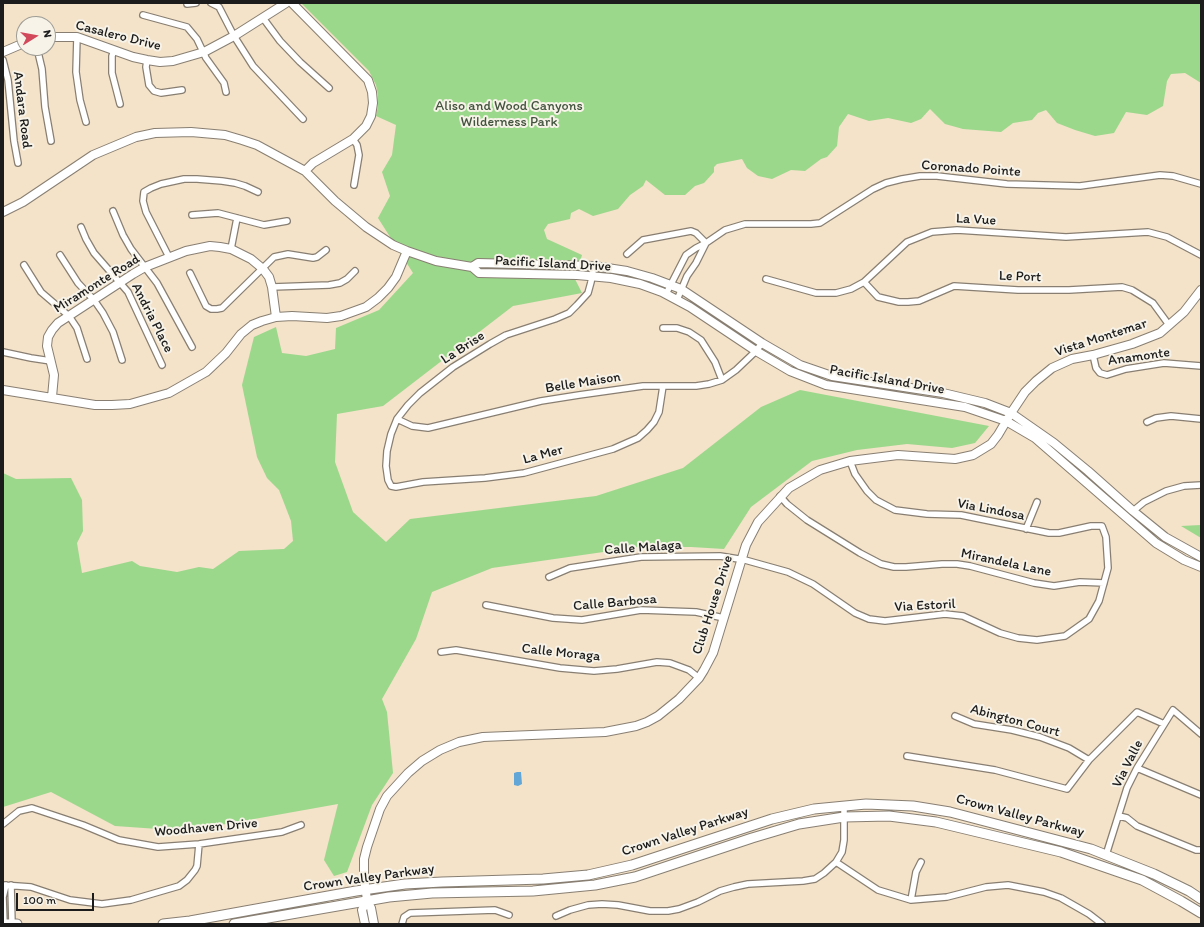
<!DOCTYPE html>
<html>
<head>
<meta charset="utf-8">
<style>
	body { margin:0 }
	#map { position:relative; width:1204px; height:927px; overflow:hidden; background:#f4e2c9; font-family:Itim,sans-serif }
	canvas { display:block }
	.frame { position:absolute; inset:0; border:4px solid #1c1c1c; pointer-events:none }
	.north { position:absolute; left:16px; top:16px; width:40px; height:40px; box-sizing:border-box; background:#f7f3e8; border:1px solid #9f9d96; border-radius:50%; rotate:79deg; font-size:11px; font-weight:700; line-height:16px; text-align:center; color:#1c1c1c }
	.north::after { content:''; display:block; margin:auto; width:14px; height:18px; background:#d1495b; clip-path:polygon(50% 0,100% 100%,50% 72%,0 100%) }
	.scale { position:absolute; left:16px; top:893px; width:78px; height:18px; box-sizing:border-box; border:2px solid #1c1c1c; border-top:0; padding-left:5px; font-size:12px; line-height:14px; white-space:nowrap; color:#1c1c1c; -webkit-text-stroke:3px #f7f3e8; paint-order:stroke }
</style>
</head>
<body>
<div id="map">
<canvas width="1204" height="927"></canvas>
<div class="frame"></div>
<div class="north">N</div>
<div class="scale">100 m</div>
</div>
<script>
const ctx = document.querySelector('canvas').getContext('2d');
ctx.lineJoin = 'round';
function paint(path, color) { ctx.fillStyle = color; ctx.fill(path, 'evenodd'); }
const shape = rows => new Path2D(rows.map(r => 'M' + r).join(''));
function trace(path, color, width, dash) { ctx.strokeStyle = color; ctx.lineWidth = width; ctx.lineCap = dash ? 'butt' : 'round'; ctx.setLineDash(dash || []); ctx.stroke(path); }
function drawText(font, color, halo, rows, align = 'center') {
  ctx.font = font + ' Itim,sans-serif'; ctx.lineWidth = 4; ctx.setLineDash([]); ctx.textBaseline = 'middle'; ctx.strokeStyle = halo; ctx.fillStyle = color; for (const [text, x, y, turn = 0] of rows) {
    ctx.save(); ctx.translate(x, y); ctx.rotate((+turn || 0) * Math.PI / 180); ctx.textAlign = isNaN(turn) ? turn : align; if (halo) ctx.strokeText(text, 0, 0); ctx.fillText(text, 0, 0); ctx.restore();
  }
}
const green = shape([
	[301,3,1201,3,1201,83,1185,73,1171,74,1167,81,1163,106,1147,115,1126,112,1114,133,1095,136,1075,130,1057,123,1046,110,1038,113,1032,120,1013,123,1001,132,963,129,945,124,930,109,921,119,911,123,888,118,869,121,848,114,839,127,837,146,827,157,821,159,805,171,791,170,772,179,758,176,747,168,742,159,717,164,714,167,714,172,704,183,695,186,685,195,665,195,646,180,643,186,630,195,618,209,593,216,579,209,571,213,570,219,548,224,544,230,547,239,582,255,575,279,582,293,513,306,383,406,337,414,335,462,353,512,386,542,410,519,596,496,683,468,761,407,800,390,989,426,975,443,952,448,907,444,857,450,812,461,751,507,724,549,691,547,638,547,492,568,432,592,416,639,382,699,387,712,393,773,372,805,347,872,334,876,324,860,338,804,187,831,115,826,51,792,3,807,3,473,16,479,71,478,82,500,83,531,77,543,82,573,132,561,140,566,177,572,199,567,213,569,239,551,284,549,293,541,291,521,279,490,267,478,257,457,242,385,254,337,276,327,282,353,306,356,335,349,336,328,379,310,413,273,378,218,390,196,382,172,392,155,396,125,376,116,378,106,378,95,376,85,369,71],
	[1201,525,1201,538,1181,526]
]);
const water = shape([
	[517,772,521,772,522,784,518,786,514,785,514,773]
]);
const street = shape([
	[211,3,219,7,234,36,253,66,303,119],
	[187,4,196,3],
	[143,15,187,27,197,39,206,58,224,83,226,92],
	[263,18,280,41,300,62,329,88],
	[77,37,76,72,80,100,86,122],
	[37,48,42,69,45,107,51,141],
	[114,50,112,56,112,73,120,104],
	[3,60,8,80,14,141,18,163],
	[147,60,146,67,149,85,154,91,161,93,182,90],
	[353,139,357,145,359,155,354,185],
	[113,211,123,235,131,249,157,283,192,347],
	[192,215,218,213,264,225,287,221],
	[81,227,86,239,94,253,128,292,162,365],
	[231,249,237,218],
	[627,254,643,240,691,231,696,233,706,243],
	[60,255,78,283,94,300,103,313,113,332,122,360],
	[169,257,146,212,143,201,144,192,151,188,161,184,184,179,197,179,222,181,235,183,245,186,258,192],
	[24,265,41,292,69,316,77,328,87,359],
	[594,266,591,282,588,293,577,305,569,313,555,319,506,335,490,344,453,367,420,393,408,405,397,419,391,434,387,451,386,466,388,480,391,486,396,487,423,482,485,478,524,473,613,449,638,438,647,430,654,422,659,412,663,386],
	[190,273,206,306,211,309,217,309,222,308,274,257,288,254,313,258,317,257,326,250],
	[766,279,816,293,836,293,851,289,864,282,907,242,932,232,957,230,1066,237,1148,232,1167,237,1201,255],
	[864,282,878,297,899,302,908,302,919,301,954,286,1018,290,1069,290,1122,287,1132,290,1153,303,1169,325],
	[272,287,329,285,340,283,347,279,355,271],
	[666,294,686,255,696,248,706,243,725,230,745,224,811,224,820,223,873,189,886,183,902,179,920,176,937,176,1007,184,1080,186,1160,175,1173,176,1201,184],
	[677,300,687,276,696,263,706,243],
	[663,328,677,328,689,332,701,340,715,362,722,380],
	[3,352,31,358,51,361],
	[1093,355,1096,368,1100,373,1107,375,1126,369,1164,363,1201,366],
	[397,419,412,426,428,428,541,401,579,395,643,386,696,386,709,384,722,380,736,370,756,351,762,343],
	[1147,422,1156,418,1171,416,1201,419],
	[780,496,787,504,807,520,860,553,881,564,894,567,906,567,942,564,957,564,970,566,1034,583,1054,586,1080,582,1104,583],
	[1133,511,1144,502,1166,491,1184,486,1201,485],
	[1026,529,1037,502],
	[549,577,570,568,641,557,720,556,745,560,788,572,813,584,855,613,869,619,885,621,945,614,963,616,1000,633,1018,638,1037,640,1065,636,1089,619,1099,601,1108,568,1106,537,1102,526,1091,526,1059,533,1049,533,961,515,927,514,895,510,876,500,867,491,855,474,850,461],
	[486,605,553,618,582,620,641,610,696,612,724,618],
	[441,652,456,650,560,668,594,671,617,669,657,662,670,663,689,670,699,678],
	[955,716,974,724,1012,730,1040,737,1069,748,1089,760],
	[907,756,995,770,1067,789,1089,760,1137,712,1164,724],
	[1137,768,1201,795],
	[1119,816,1127,818,1137,826,1196,850,1201,850],
	[3,824,19,811,32,808,83,825,119,840,158,847,199,844,282,832,301,825],
	[1106,855,1127,788,1137,768,1173,710,1201,734],
	[836,862,878,890,911,900,947,897,986,887,1008,885,1044,892,1061,898,1089,914,1102,924],
	[3,885,31,887,70,900,102,904,131,900,179,886,187,880,195,870,197,866,199,844],
	[11,885,12,924],
	[911,900,916,872,921,862],
	[556,916,570,910,588,905,602,904,618,905,650,911,668,911,679,909,698,902,720,891,734,887,748,884,803,881,815,879,824,873,836,862,842,852,844,840,844,806],
	[4,924,3,897,6,885],
	[402,924,404,917,410,913,495,910,509,915]
]);
const secondary = shape([
	[292,3,368,80,372,92,373,103,371,116,366,126,353,139,313,163,305,171],
	[48,37,77,37,133,57,147,60,160,62,173,61,204,52,234,36,286,3],
	[3,52,24,43],
	[3,212,23,202,93,155,136,137,155,133,191,132,225,135,242,140,257,145,305,171,335,201,366,227,393,245,407,251,436,261,472,267,479,273,577,275,611,278,640,284,662,292,690,307,756,351,790,371,826,385,965,407,1006,421,1035,438,1156,543,1184,560,1201,567],
	[472,267,478,263,594,266,627,271,652,278,681,289,762,343,800,365,832,376,943,393,985,403,1011,413,1054,443,1088,471,1133,511,1165,537,1201,557],
	[3,390,95,405,112,405,130,404,169,393,206,372,226,353,241,334,252,325,262,321,276,317,292,316,327,318,341,316,366,307,378,298,388,288,396,277,407,251],
	[52,397,54,375,47,346,48,337,52,330,58,323,133,274,145,267,186,251,210,246,220,247,231,249,251,259,263,269,269,277,272,287,276,317],
	[365,924,362,910,367,900],
	[374,924,371,908,367,900,364,878,364,859,367,847,380,809,387,796,408,773,422,761,440,750,459,742,483,737,605,732,636,726,647,722,658,716,679,699,699,678,704,670,713,653,746,545,758,522,789,488,820,470,850,461,898,455,955,459,973,455,991,444,998,435,1011,413,1025,392,1036,381,1052,368,1072,359,1093,355,1132,344,1160,333,1184,312,1201,290]
]);
const primary = shape([
	[3,924,17,924],
	[163,924,190,921,356,891,405,884,442,882,543,879,588,875,632,865,772,819,814,809,866,804,913,806,950,812,1091,849,1154,874,1189,891,1201,899],
	[234,924,389,897,432,893,533,891,595,885,635,877,752,838,799,824,844,817,889,816,936,822,1061,852,1142,880,1181,901,1201,913]
]);
const streetNames = [
	["Casalero Drive",118,36,14],
	["Andara Road",22,110,83],
	["Coronado Pointe",971,169,4],
	["La Vue",976,220,3],
	["Pacific Island Drive",553,264,3],
	["Le Port",1020,277,2],
	["Miramonte Road",97,284,-32],
	["Andria Place",152,318,63],
	["Vista Montemar",1101,338,-18],
	["La Brise",463,348,-33],
	["Anamonte",1139,357,-8],
	["Pacific Island Drive",887,380,10],
	["Belle Maison",583,383,-9],
	["La Mer",543,455,-15],
	["Via Lindosa",991,510,11],
	["Calle Malaga",643,548,-4],
	["Mirandela Lane",1006,563,12],
	["Calle Barbosa",615,603,-5],
	["Club House Drive",713,605,-72],
	["Via Estoril",925,606,-3],
	["Calle Moraga",561,653,6],
	["Abington Court",1015,721,15],
	["Via Valle",1128,764,-63],
	["Crown Valley Parkway",1020,816,15],
	["Woodhaven Drive",206,828,-5],
	["Crown Valley Parkway",685,832,-18],
	["Crown Valley Parkway",369,878,-8]
];
const parkNames = [
	["Aliso and Wood Canyons",509,106],
	["Wilderness Park",509,122]
];
paint(green, '#9bd88c');
paint(water, '#62a6d7');
trace(street, '#887f72', 8);
trace(secondary, '#887f72', 10);
trace(primary, '#887f72', 11);
trace(street, '#fff', 5.5);
trace(secondary, '#fff', 8);
trace(primary, '#fff', 9);
drawText('14px', '#1c1c1c', '#f7f3e8', streetNames);
drawText('14px', '#42543e', '#f7f3e8', parkNames);
</script>
</body>
</html>
